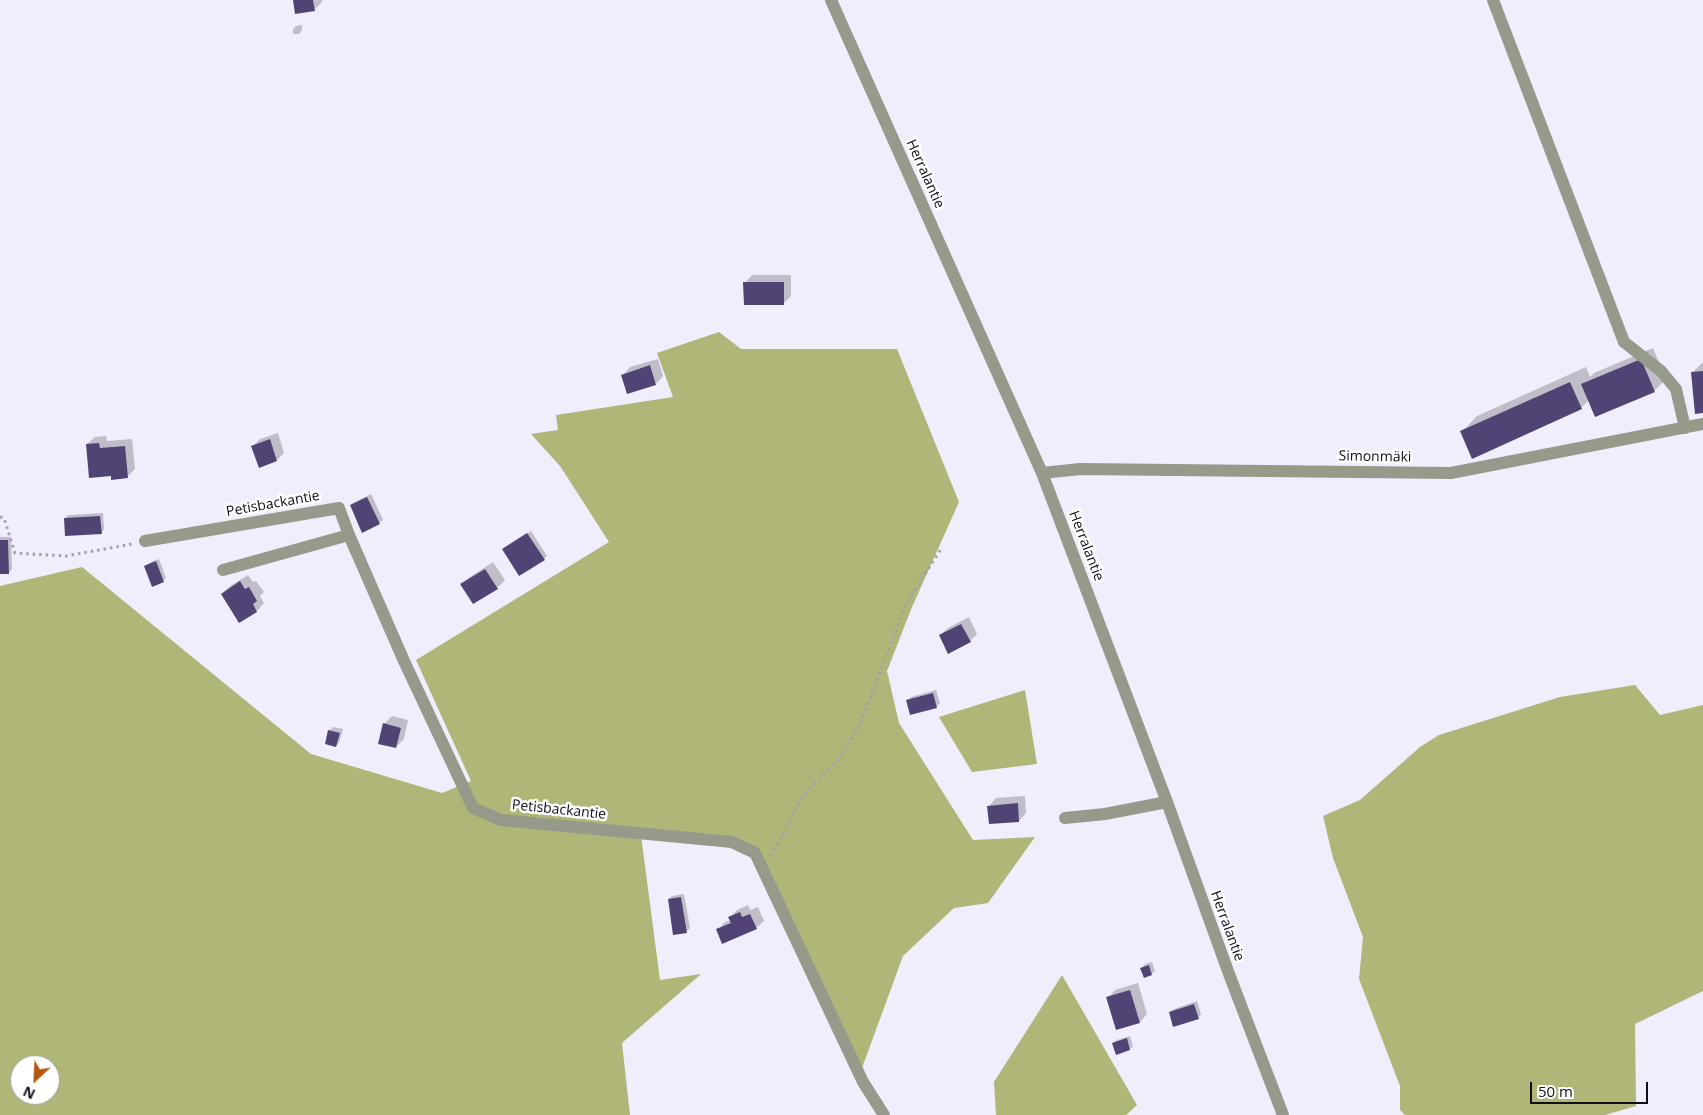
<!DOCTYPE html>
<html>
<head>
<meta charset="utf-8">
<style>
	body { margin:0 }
	#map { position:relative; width:1703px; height:1115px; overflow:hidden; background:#f0edfc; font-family:"Open Sans",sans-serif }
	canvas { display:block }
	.north { position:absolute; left:10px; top:1055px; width:50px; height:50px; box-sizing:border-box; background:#fff; border:1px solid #a09fa3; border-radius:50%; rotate:205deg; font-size:14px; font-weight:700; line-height:20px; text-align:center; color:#110e1a }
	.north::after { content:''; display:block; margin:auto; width:18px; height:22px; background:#b6570f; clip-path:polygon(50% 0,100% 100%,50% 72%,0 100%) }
	.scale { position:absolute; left:1530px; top:1082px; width:118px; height:22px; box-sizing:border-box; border:2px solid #110e1a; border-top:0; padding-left:6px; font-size:15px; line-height:18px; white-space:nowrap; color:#110e1a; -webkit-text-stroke:4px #fff; paint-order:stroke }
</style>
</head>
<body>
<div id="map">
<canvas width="1703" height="1115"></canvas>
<div class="north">N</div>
<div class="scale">50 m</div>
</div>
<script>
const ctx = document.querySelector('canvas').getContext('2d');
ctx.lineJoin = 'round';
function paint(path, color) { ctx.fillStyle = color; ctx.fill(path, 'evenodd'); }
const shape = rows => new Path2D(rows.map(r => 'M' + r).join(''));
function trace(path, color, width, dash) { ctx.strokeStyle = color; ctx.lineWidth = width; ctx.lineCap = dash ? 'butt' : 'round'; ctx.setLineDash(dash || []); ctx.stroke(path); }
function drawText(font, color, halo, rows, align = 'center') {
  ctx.font = font + ' "Open Sans",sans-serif'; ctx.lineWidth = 5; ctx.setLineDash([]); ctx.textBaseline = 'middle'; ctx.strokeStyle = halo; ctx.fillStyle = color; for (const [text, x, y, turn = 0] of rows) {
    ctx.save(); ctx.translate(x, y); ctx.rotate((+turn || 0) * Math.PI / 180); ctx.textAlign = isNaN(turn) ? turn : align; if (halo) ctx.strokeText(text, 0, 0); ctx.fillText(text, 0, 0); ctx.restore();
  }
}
const forest = shape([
	[719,332,741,349,897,349,959,502,912,607,887,671,899,723,973,840,1035,837,988,903,954,908,903,956,862,1068,758,849,640,828,660,980,701,974,622,1043,630,1115,0,1115,0,586,82,567,311,754,442,793,471,781,416,660,609,542,560,466,531,434,558,430,556,415,673,397,657,353],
	[20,1065,50,1065,50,1095,20,1095],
	[1635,685,1660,715,1703,705,1703,991,1635,1024,1636,1106,1605,1115,1405,1115,1400,1110,1400,1086,1359,979,1363,937,1333,858,1323,816,1360,800,1420,747,1439,735,1560,697],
	[1025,690,1037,764,972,772,939,717],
	[1062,975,1137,1105,1126,1115,996,1115,994,1082]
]);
const shadow = shape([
	[294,0,322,0,322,2,314,10],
	[302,25,302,30,299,34,293,34,293,29,296,26],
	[752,275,791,275,791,296,783,304,745,283],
	[1653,348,1666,379,1654,391,1589,400,1581,408,1473,457,1462,432,1477,416,1586,367,1590,377,1594,373],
	[658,359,663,376,656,384,628,392,623,375,630,367],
	[1703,362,1703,412,1693,372],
	[278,433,284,453,277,460,253,446,260,439],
	[106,436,107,441,132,439,135,469,127,477,112,474,87,444,95,437],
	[371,494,383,520,379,523,351,505,355,502],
	[103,513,104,529,101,533,65,519,68,515],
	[531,531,547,556,544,559,504,549],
	[0,537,11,537,12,569,9,573,0,573],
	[159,559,166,578,163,581,145,566,149,563],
	[493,562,505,580,497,588,462,584,470,577],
	[248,575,253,582,256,581,264,592,260,596,264,603,257,611,240,622,222,594,230,586],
	[969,617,977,634,970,641,940,635,948,628],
	[936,690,940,703,936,707,907,701,911,697],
	[392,716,408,720,404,739,396,747,384,724],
	[333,727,343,729,339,743,336,746,326,744,330,730],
	[1025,796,1026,813,1019,821,989,806,996,798],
	[684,894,690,928,686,932,669,899,672,896],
	[748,905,750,910,758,907,764,921,756,928,718,930,725,922,731,920,730,917,737,910],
	[1152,962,1155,971,1151,974,1142,968,1145,964],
	[1138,983,1147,1014,1140,1022,1117,1029,1108,998,1115,990],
	[1197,1001,1201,1014,1198,1018,1170,1012,1174,1009],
	[1130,1036,1133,1046,1130,1049,1113,1043,1117,1040]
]);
const building = shape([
	[293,0,313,0,315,11,295,14],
	[743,282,784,282,784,305,744,305],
	[1641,359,1655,392,1595,417,1581,384],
	[650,365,656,385,627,394,621,375],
	[1703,371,1703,413,1695,414,1691,372],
	[1570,382,1582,409,1472,459,1460,431],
	[270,439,277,461,259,468,251,446],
	[99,443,100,448,125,446,128,478,111,480,111,476,89,478,86,444],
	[367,497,380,524,362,533,350,505],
	[100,516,102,534,65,536,64,518],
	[527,533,545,560,519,576,502,549],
	[0,540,8,540,9,574,0,574],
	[156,561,164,582,152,587,144,566],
	[485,569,498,589,473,604,460,584],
	[240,581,245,589,249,587,257,601,253,604,257,612,239,623,221,594],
	[961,624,971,642,948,654,939,635],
	[933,693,937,708,910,715,906,700],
	[383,723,401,728,396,748,378,744],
	[328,730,340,733,336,747,325,744],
	[1018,803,1019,822,989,824,987,806],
	[681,897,687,933,673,935,668,899],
	[740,912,742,917,750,914,757,929,722,944,716,929,731,923,728,917],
	[1149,965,1152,975,1144,978,1140,968],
	[1130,990,1140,1023,1116,1030,1106,997],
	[1194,1004,1199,1019,1173,1027,1169,1012],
	[1127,1038,1130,1050,1116,1055,1112,1043]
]);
const path = shape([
	[0,517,4,518,15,553,66,556,132,544],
	[770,856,780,840,801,798,840,757,859,727,906,604,941,549]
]);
const minor = shape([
	[831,0,1042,473,1167,802,1229,974,1283,1115],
	[1493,0,1624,342,1661,371,1676,389,1685,428],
	[1042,473,1080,469,1451,473,1703,424],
	[145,541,339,508,349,535,404,661,473,808,501,820,732,842,755,853,863,1082,884,1115],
	[223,570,349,535],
	[1065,818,1105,814,1167,802]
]);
const streetNames = [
	["Herralantie",925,174,66],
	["Simonmäki",1375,457,1],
	["Petisbackantie",273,504,-10],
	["Herralantie",1086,546,69],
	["Petisbackantie",559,810,6],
	["Herralantie",1227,926,70]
];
paint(forest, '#b0b578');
paint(shadow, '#0003');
paint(building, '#514475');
trace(path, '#a4a1af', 3, [2.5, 4]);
trace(minor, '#969a8b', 12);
drawText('14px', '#110e1a', '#fff', streetNames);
</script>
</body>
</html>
